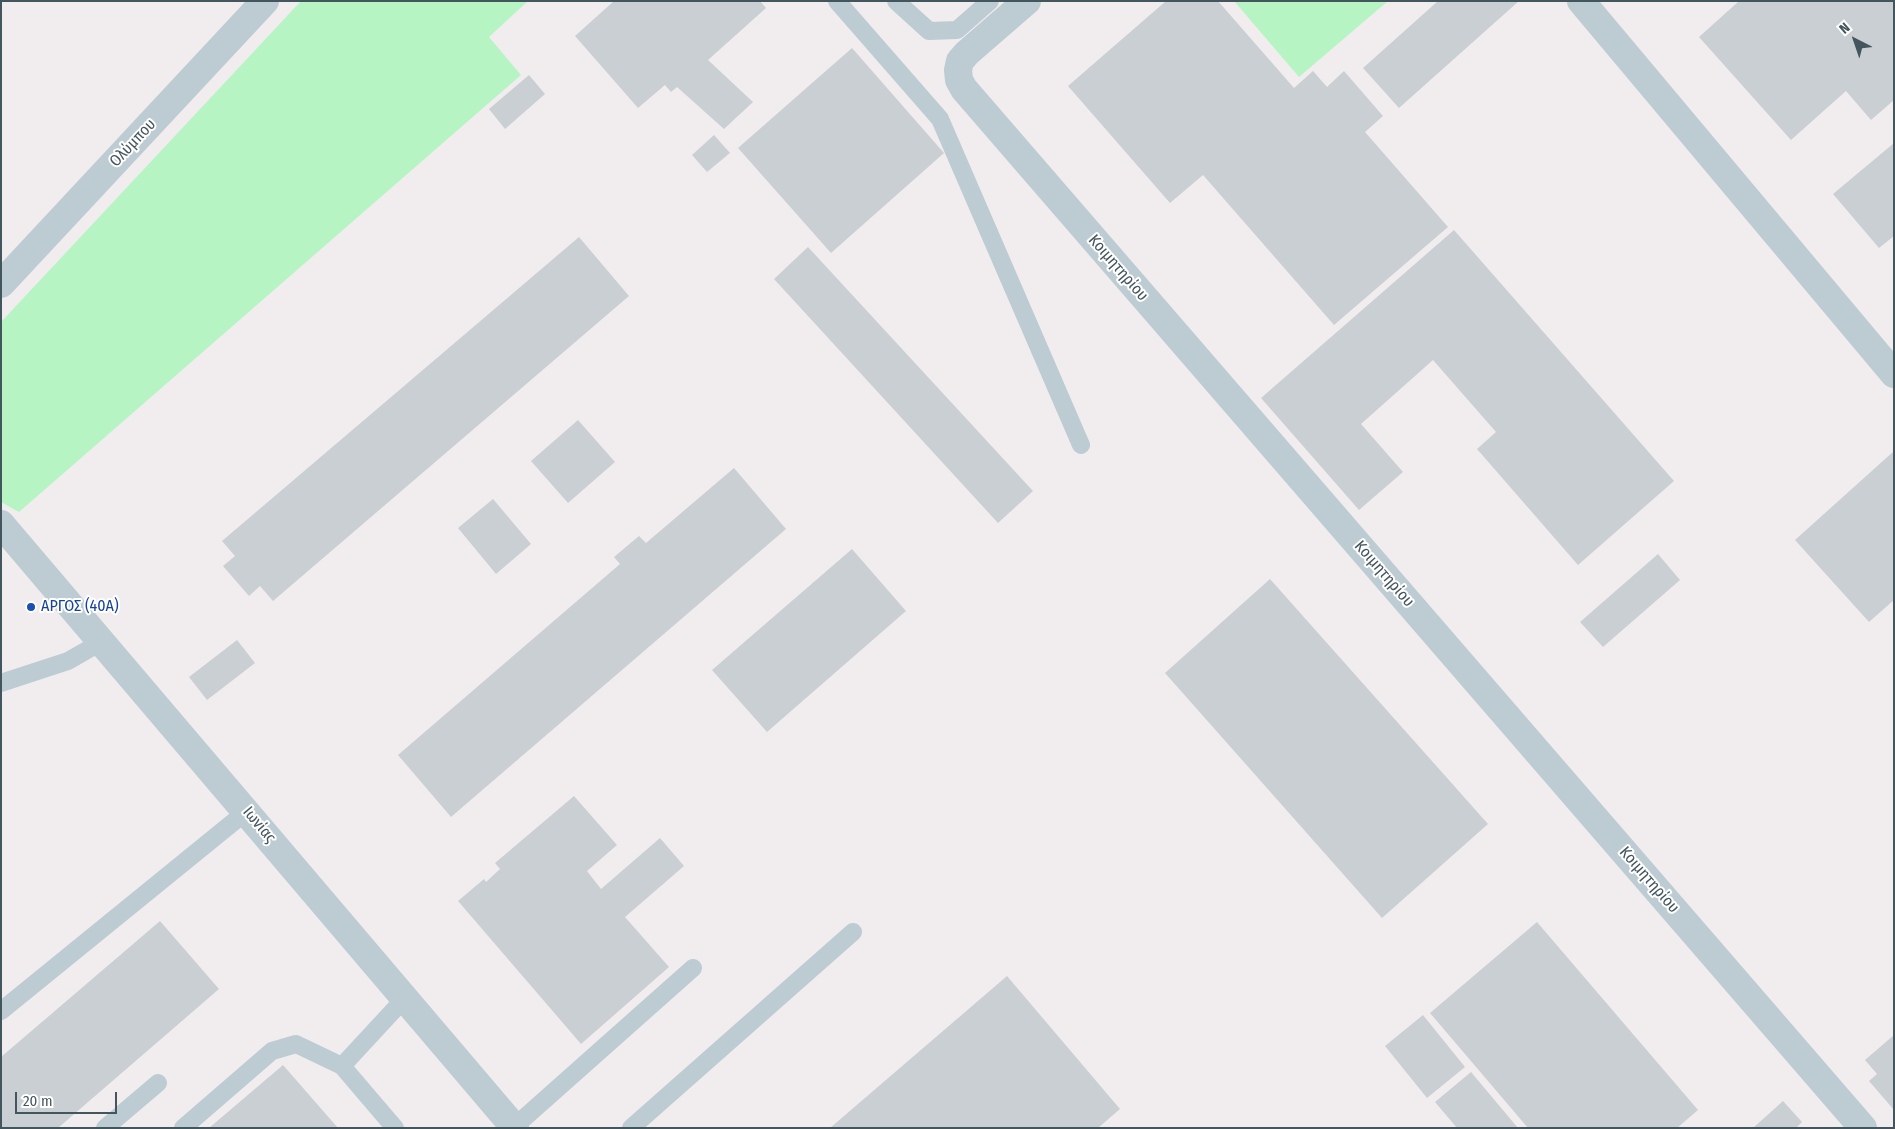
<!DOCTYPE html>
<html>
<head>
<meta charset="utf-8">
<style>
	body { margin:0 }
	#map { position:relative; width:1895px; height:1129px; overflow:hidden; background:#f1edee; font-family:"Fira Sans Condensed",sans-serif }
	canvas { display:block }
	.frame { position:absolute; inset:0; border:2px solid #44565d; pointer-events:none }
	.north { position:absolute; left:1830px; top:15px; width:50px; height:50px; -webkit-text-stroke:4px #fff; paint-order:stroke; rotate:319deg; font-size:14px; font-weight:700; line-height:20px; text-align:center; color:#44565d }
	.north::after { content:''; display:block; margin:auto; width:18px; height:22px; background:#44565d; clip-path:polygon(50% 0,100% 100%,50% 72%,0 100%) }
	.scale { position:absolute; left:15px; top:1092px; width:102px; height:22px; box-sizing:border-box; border:2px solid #44565d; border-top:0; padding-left:6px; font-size:15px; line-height:18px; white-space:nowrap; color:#44565d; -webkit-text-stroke:4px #fff; paint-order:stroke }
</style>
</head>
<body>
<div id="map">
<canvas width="1895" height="1129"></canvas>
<div class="frame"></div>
<div class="north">N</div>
<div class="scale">20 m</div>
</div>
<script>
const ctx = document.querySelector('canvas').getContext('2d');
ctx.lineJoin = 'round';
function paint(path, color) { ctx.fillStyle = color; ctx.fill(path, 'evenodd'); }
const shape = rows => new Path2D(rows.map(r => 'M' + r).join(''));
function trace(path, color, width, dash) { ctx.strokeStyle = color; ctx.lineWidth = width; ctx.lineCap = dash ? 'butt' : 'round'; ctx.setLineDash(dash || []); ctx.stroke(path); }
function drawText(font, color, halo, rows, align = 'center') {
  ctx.font = font + ' "Fira Sans Condensed",sans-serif'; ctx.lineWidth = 4; ctx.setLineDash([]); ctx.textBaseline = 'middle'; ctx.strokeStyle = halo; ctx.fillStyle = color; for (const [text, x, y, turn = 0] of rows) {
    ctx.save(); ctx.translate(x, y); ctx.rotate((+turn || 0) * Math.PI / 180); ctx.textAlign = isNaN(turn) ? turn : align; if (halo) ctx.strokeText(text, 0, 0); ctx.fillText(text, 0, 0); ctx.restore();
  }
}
const green = shape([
	[301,1,528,1,489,37,521,75,19,512,1,502,1,322],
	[1234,1,1388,1,1299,77]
]);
const building = shape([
	[614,1,760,1,766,8,708,60,753,102,724,129,677,87,671,92,665,85,638,108,575,36],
	[1166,1,1218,1,1294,88,1313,71,1327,87,1344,71,1383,116,1365,132,1448,227,1334,325,1203,175,1170,203,1068,86],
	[1438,1,1519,1,1399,108,1363,68],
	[1739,1,1894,1,1894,100,1871,120,1846,91,1791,140,1699,37],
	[852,48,944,153,831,253,738,148],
	[529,75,545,94,505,129,489,109],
	[714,135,730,153,707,172,692,155],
	[1894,143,1894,236,1879,248,1833,194],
	[1454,230,1674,481,1578,565,1477,449,1496,432,1433,360,1361,424,1403,472,1359,510,1261,398],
	[579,237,629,296,273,601,260,586,249,596,223,566,235,556,222,541],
	[808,247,1033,491,998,523,774,279],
	[578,420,615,462,568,503,531,461],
	[1894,451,1894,600,1869,622,1795,540],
	[734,468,786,529,451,817,398,755,620,564,614,557,639,536,646,543],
	[493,499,531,544,496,574,458,528],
	[852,549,906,611,767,732,712,670],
	[1658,554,1680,580,1603,647,1580,622],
	[1270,579,1488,824,1382,918,1165,673],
	[237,640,255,663,207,700,189,677],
	[574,796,617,845,587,871,601,889,660,838,684,866,625,917,669,967,581,1044,458,901,484,879,486,882,500,869,495,863],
	[160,921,219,989,58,1128,1,1128,1,1057],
	[1537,922,1698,1110,1677,1128,1528,1128,1430,1013],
	[1007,976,1120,1109,1098,1128,830,1128],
	[1423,1015,1465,1067,1427,1098,1385,1046],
	[1894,1035,1894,1110,1869,1081,1877,1074,1865,1060],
	[283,1065,338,1128,209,1128],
	[1471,1072,1518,1128,1457,1128,1435,1102],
	[1783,1101,1802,1122,1796,1128,1753,1128]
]);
const service = shape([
	[837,1,940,119,1081,445],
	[896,1,929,31,957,30,990,1],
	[1,683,68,661,103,641],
	[1,1011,247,811],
	[342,1066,405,998],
	[514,1127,693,968],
	[105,1128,158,1083],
	[183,1128,272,1051,296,1044,342,1066,395,1128],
	[631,1128,853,932]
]);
const minor = shape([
	[1027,1,967,53,960,61,958,70,959,80,964,89,1863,1128],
	[1581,1,1894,374]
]);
const tertiary = shape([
	[1,284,265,1],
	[1,524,515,1128]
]);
const markers = [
	[31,607,5,"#1a4fb4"]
];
const streetNames = [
	["Ολύμπου",133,143,-47],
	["Κοιμητηρίου",1118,268,49],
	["Κοιμητηρίου",1384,574,49],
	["Ιωνίας",259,825,50],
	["Κοιμητηρίου",1649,880,49]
];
const transitNames = [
	["ΑΡΓΟΣ (40Α)",41,607]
];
paint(green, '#b7f4c3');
paint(building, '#c9cfd3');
trace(service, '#bcccd2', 18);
trace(minor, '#bcccd2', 28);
trace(tertiary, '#bcccd2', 28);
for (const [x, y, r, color] of markers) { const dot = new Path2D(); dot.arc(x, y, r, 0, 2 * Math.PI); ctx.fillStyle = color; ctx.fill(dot); trace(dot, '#fff', 2); }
drawText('16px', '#44565d', '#fff', streetNames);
drawText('16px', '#164399', '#fff', transitNames, 'left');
</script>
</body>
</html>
